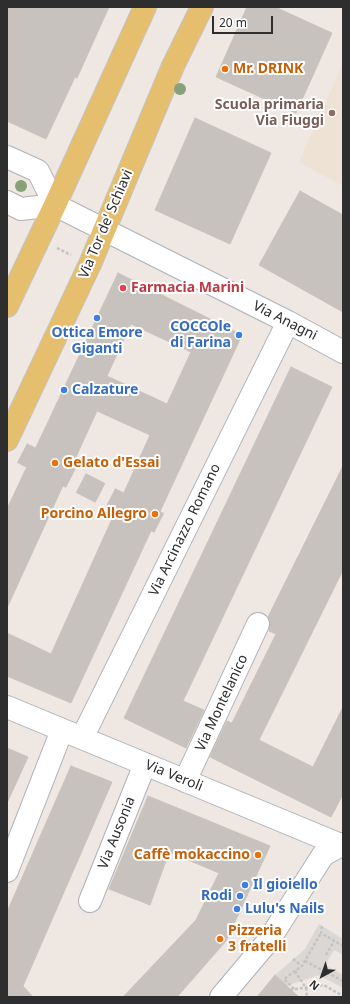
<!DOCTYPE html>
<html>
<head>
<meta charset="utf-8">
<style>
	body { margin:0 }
	#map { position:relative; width:350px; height:1004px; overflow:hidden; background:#eee7e2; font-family:"Noto Sans",sans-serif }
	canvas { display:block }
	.frame { position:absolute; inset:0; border:8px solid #2e2e2e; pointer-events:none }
	.north { position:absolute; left:302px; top:956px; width:40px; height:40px; -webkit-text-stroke:3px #fff; paint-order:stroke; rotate:220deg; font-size:11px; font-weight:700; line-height:16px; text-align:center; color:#2e2e2e }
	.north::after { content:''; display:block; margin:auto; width:14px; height:18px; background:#2e2e2e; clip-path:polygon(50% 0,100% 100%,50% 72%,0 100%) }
	.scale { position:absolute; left:212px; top:16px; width:61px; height:18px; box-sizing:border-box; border:2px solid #2e2e2e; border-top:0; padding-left:5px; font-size:12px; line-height:14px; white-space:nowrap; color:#2e2e2e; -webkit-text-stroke:3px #fff; paint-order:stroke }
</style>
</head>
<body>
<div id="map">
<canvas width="350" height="1004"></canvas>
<div class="frame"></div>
<div class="north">N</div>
<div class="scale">20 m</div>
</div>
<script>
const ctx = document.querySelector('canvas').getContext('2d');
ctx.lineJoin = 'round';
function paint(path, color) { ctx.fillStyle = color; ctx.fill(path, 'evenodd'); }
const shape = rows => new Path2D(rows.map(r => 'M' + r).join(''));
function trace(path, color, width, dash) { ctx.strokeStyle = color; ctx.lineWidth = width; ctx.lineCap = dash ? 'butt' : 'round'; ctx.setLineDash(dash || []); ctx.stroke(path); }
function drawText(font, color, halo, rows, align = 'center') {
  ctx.font = font + ' "Noto Sans",sans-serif'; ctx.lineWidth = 4; ctx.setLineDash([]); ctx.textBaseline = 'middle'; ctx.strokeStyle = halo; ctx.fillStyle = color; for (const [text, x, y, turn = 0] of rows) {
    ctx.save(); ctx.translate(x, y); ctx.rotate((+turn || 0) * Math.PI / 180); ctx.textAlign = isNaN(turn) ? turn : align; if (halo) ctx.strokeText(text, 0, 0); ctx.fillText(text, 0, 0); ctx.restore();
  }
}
const education = shape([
	[343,64,343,186,299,162]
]);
const plaza = shape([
	[319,924,343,939,343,955,334,950,325,965,343,975,343,988,319,975,286,986,275,975,305,949]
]);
const building = shape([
	[7,7,109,7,77,78,75,77,46,139,7,121,7,7],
	[247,7,275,7,332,33,296,113,216,77,247,7],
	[195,118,271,153,230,244,155,210,195,118],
	[300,191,343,215,343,312,259,265,300,191],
	[118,273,242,335,71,703,7,676,7,633,51,654,150,435,97,411,7,608,7,509,118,273],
	[131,324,191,352,167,404,107,376,131,324],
	[291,367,332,387,183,701,204,710,186,748,124,718,291,367],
	[343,466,343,570,259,740,313,767,343,707,343,794,331,817,210,757,227,721,232,723,276,634,269,631,270,623,268,617,343,466],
	[7,748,28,757,7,803,7,748],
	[71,766,112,782,23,986,33,997,7,997,7,912,71,766],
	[148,796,270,846,226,941,177,997,123,997,196,920,219,873,169,852,150,905,109,889,148,796],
	[275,975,299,997,257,997,275,975]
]);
const minorTunnel = shape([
	[22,453,167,527]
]);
const path = shape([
	[57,248,71,255],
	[322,926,321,933,343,946],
	[326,955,334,941],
	[293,959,302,966,321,933],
	[305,961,343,981],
	[295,971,306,988,307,997],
	[294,989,284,979,302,966],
	[290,990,324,985,343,996]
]);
const minor = shape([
	[7,157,38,171,55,205],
	[7,202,21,209,55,205],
	[55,205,288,322,343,352],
	[7,707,343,846],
	[82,738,288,322],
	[185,781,258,624],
	[7,871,62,730],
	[90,901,145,764],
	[221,997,269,940,323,855,343,844]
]);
const major = shape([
	[7,306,55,205,145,7],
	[7,440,90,264,173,66,202,7]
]);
const trees = [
	[180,89],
	[21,186]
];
const markers = [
	[225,69,4,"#e8710a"],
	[332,113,4,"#8d6e63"],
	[123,288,4,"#e0444e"],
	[97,318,4,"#3f7fe0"],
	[239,335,4,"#3f7fe0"],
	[64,390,4,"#3f7fe0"],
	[55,463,4,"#e8710a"],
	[155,514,4,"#e8710a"],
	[258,855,4,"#e8710a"],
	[245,885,4,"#3f7fe0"],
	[240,896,4,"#3f7fe0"],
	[237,909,4,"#3f7fe0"],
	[220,939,4,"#e8710a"]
];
const foodNames = [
	["Mr. DRINK",233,69],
	["Gelato d'Essai",63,463],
	["Porcino Allegro",147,514,"right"],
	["Caffè mokaccino",250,855,"right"],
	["Pizzeria",228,931],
	["3 fratelli",228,947]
];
const educationNames = [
	["Scuola primaria",324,105],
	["Via Fiuggi",324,121]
];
const streetNames = [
	["Via Tor de' Schiavi",106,224,-67],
	["Via Anagni",285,321,27],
	["Via Arcinazzo Romano",185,530,-64],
	["Via Montelanico",222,703,-65],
	["Via Veroli",174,776,22],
	["Via Ausonia",117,833,-68]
];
const healthNames = [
	["Farmacia Marini",131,288]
];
const shopNames = [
	["COCCOle",231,327,"right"],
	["di Farina",231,343,"right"],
	["Ottica Emore",97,333,"center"],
	["Giganti",97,349,"center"],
	["Calzature",72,390],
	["Il gioiello",253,885],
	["Rodi",232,896,"right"],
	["Lulu's Nails",245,909]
];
paint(education, '#ede2d3');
paint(plaza, '#dad7d4');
paint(building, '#c7c2bd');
trace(building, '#c9c3bb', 1);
trace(minorTunnel, '#c8c2be', 22, [22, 11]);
trace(minor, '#aeb1b9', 24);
trace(major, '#c4c4c4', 24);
trace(path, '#c4c4c4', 2.5, [3, 2]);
trace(minor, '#fff', 22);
trace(major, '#e6bf6e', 22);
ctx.fillStyle = '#89a178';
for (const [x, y] of trees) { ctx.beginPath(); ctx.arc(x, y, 6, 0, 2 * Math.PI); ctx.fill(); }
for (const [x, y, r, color] of markers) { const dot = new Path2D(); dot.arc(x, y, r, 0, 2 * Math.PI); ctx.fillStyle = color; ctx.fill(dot); trace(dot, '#fff', 1.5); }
drawText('bold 14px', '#c56008', '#fff', foodNames, 'left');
drawText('bold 14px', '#785e54', '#fff', educationNames, 'right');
drawText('14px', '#2e2e2e', '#fff', streetNames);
drawText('bold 14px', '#be3a42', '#fff', healthNames, 'left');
drawText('bold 14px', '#366cbe', '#fff', shopNames, 'left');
</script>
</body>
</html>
